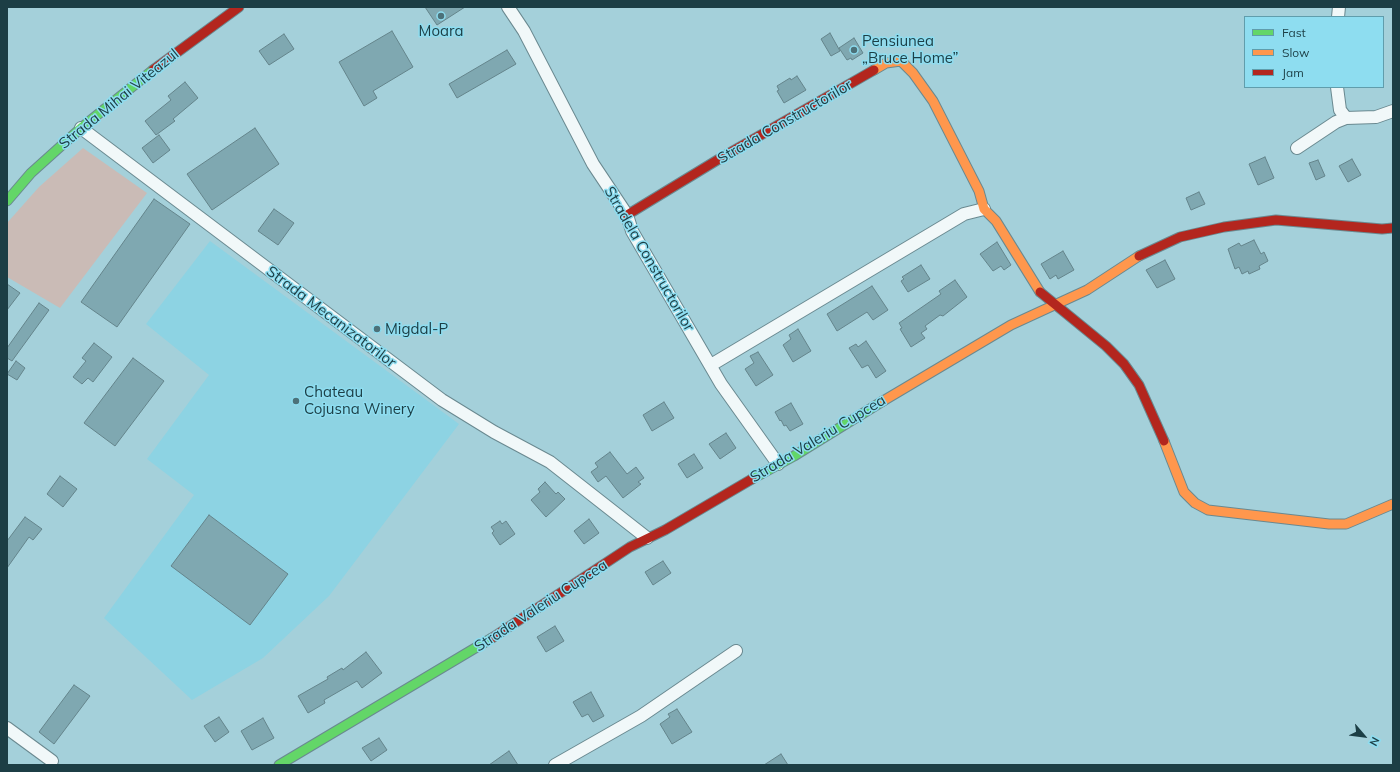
<!DOCTYPE html>
<html>
<head>
<meta charset="utf-8">
<style>
	body { margin:0 }
	#map { position:relative; width:1400px; height:772px; overflow:hidden; background:#a4d0da; font-family:Mulish,sans-serif }
	canvas { display:block }
	.frame { position:absolute; inset:0; border:8px solid #1c3e45; pointer-events:none }
	.legend { position:absolute; left:1244px; top:16px; width:140px; height:72px; box-sizing:border-box; background:#8eddf0; border:1px solid #609dac; margin:0; padding:5px 7px; list-style:none; font-size:12px; color:#1c3e45 }
	.legend li { display:flex; align-items:center; gap:8px; height:20px }
	.legend b { width:20px; border:1px solid #609dac }
	.north { position:absolute; left:1344px; top:716px; width:40px; height:40px; -webkit-text-stroke:3px #8eddf0; paint-order:stroke; rotate:118deg; font-size:11px; font-weight:700; line-height:16px; text-align:center; color:#1c3e45 }
	.north::after { content:''; display:block; margin:auto; width:14px; height:18px; background:#1c3e45; clip-path:polygon(50% 0,100% 100%,50% 72%,0 100%) }
</style>
</head>
<body>
<div id="map">
<canvas width="1400" height="772"></canvas>
<div class="frame"></div>
<ul class="legend">
<li><b style="height:5px;background:#63d668"></b>Fast</li>
<li><b style="height:5px;background:#ff974d"></b>Slow</li>
<li><b style="height:5px;background:#b3261e"></b>Jam</li>
</ul>
<div class="north">N</div>
</div>
<script>
const ctx = document.querySelector('canvas').getContext('2d');
ctx.lineJoin = 'round';
function paint(path, color) { ctx.fillStyle = color; ctx.fill(path, 'evenodd'); }
const shape = rows => new Path2D(rows.map(r => 'M' + r).join(''));
function trace(path, color, width, dash) { ctx.strokeStyle = color; ctx.lineWidth = width; ctx.lineCap = dash ? 'butt' : 'round'; ctx.setLineDash(dash || []); ctx.stroke(path); }
function drawText(font, color, halo, rows, align = 'center') {
  ctx.font = font + ' Mulish,sans-serif'; ctx.lineWidth = 3; ctx.setLineDash([]); ctx.textBaseline = 'middle'; ctx.strokeStyle = halo; ctx.fillStyle = color; for (const [text, x, y, turn = 0] of rows) {
    ctx.save(); ctx.translate(x, y); ctx.rotate((+turn || 0) * Math.PI / 180); ctx.textAlign = isNaN(turn) ? turn : align; if (halo) ctx.strokeText(text, 0, 0); ctx.fillText(text, 0, 0); ctx.restore();
  }
}
const built = shape([
	[210,241,459,424,329,596,263,658,192,700,104,618,194,495,147,459,209,375,146,324]
]);
const green = shape([
	[83,148,147,193,60,308,7,277,7,223,39,187]
]);
const building = shape([
	[425,7,465,7,437,25,425,7],
	[392,31,413,67,373,91,377,98,364,106,339,62,392,31],
	[830,33,840,51,831,56,821,39,830,33],
	[284,34,294,49,269,65,259,51,284,34],
	[854,38,863,53,852,60,851,58,847,60,839,48,854,38],
	[507,50,516,64,457,98,449,84,507,50],
	[797,76,806,90,784,103,777,91,779,90,777,86,790,78,791,80,797,76],
	[185,82,198,98,173,119,175,121,156,135,145,121,171,100,168,96,185,82],
	[255,128,279,164,212,210,187,174,255,128],
	[159,135,170,150,153,163,142,148,159,135],
	[1265,157,1274,178,1258,185,1249,164,1265,157],
	[1352,159,1361,175,1348,182,1339,166,1352,159],
	[1318,160,1325,176,1316,180,1309,163,1318,160],
	[1199,192,1205,204,1191,210,1186,198,1199,192],
	[154,199,190,224,117,327,81,302,154,199],
	[274,209,294,223,278,245,258,231,274,209],
	[1254,240,1261,254,1264,252,1268,261,1259,266,1260,269,1249,274,1248,271,1242,274,1239,267,1235,269,1228,249,1239,243,1241,246,1254,240],
	[997,242,1011,265,1004,270,1001,266,993,271,980,254,997,242],
	[1063,251,1074,270,1058,279,1056,275,1050,279,1041,264,1063,251],
	[1165,260,1175,279,1157,288,1146,270,1165,260],
	[921,265,930,279,908,292,901,281,904,279,902,277,921,265],
	[955,280,967,297,943,316,940,315,925,326,927,329,921,333,925,338,911,347,900,329,902,328,899,323,941,294,939,291,955,280],
	[7,284,20,293,7,310,7,284],
	[872,286,888,310,873,320,867,312,837,331,827,314,872,286],
	[39,303,49,310,12,361,7,358,7,348,39,303],
	[798,329,811,351,793,362,783,345,791,339,789,335,798,329],
	[866,341,886,371,876,378,868,365,862,368,849,348,856,344,858,347,866,341],
	[94,343,112,357,93,382,88,378,82,384,73,377,86,361,82,358,94,343],
	[758,352,773,375,756,386,745,369,754,363,750,356,758,352],
	[133,358,164,381,115,446,84,423,133,358],
	[16,361,25,368,17,380,7,374,16,361],
	[664,402,674,418,652,431,643,415,664,402],
	[791,403,803,424,790,431,786,425,784,426,781,420,780,421,775,412,791,403],
	[726,433,736,448,720,459,709,444,726,433],
	[610,452,627,474,636,467,644,478,638,482,641,484,623,498,606,476,598,482,591,472,598,467,595,463,610,452],
	[694,454,703,468,687,478,678,464,694,454],
	[60,476,77,489,63,507,47,494,60,476],
	[545,482,556,494,558,492,565,499,546,517,531,500,540,492,538,489,545,482],
	[209,515,288,574,250,625,171,566,209,515],
	[25,517,42,529,33,540,29,537,7,568,7,541,25,517],
	[589,519,599,533,584,544,574,531,589,519],
	[500,521,502,524,506,521,515,534,500,545,492,533,494,531,491,527,500,521],
	[663,561,671,573,653,585,645,572,663,561],
	[555,626,564,641,546,652,537,637,555,626],
	[366,652,382,673,362,688,357,681,324,700,325,703,308,713,298,696,328,679,327,677,342,668,343,670,366,652],
	[74,685,90,696,54,744,39,732,74,685],
	[591,692,604,716,593,722,588,714,582,717,573,702,591,692],
	[677,709,692,732,672,744,660,724,670,717,668,714,677,709],
	[219,717,229,732,215,742,204,726,219,717],
	[263,718,274,738,252,750,241,731,263,718],
	[379,738,387,750,371,761,362,748,379,738],
	[509,751,518,765,489,765,509,751],
	[781,754,788,765,764,765,781,754]
]);
const street = shape([
	[508,7,524,31,593,164,627,215,632,231,721,384,778,464],
	[1338,17,1339,7],
	[1337,87,1340,110,1346,118],
	[81,128,442,400,494,432,550,462,647,538],
	[1297,148,1336,122,1346,118,1376,117,1393,111],
	[711,365,964,214,984,209],
	[7,728,52,761],
	[555,765,641,716,736,651]
]);
const fast = shape([
	[7,201,31,173,81,128,153,70],
	[752,479,794,456,883,401],
	[279,765,492,638]
]);
const slow = shape([
	[874,70,886,63,901,61,913,73,933,101,979,191,984,209,996,221,1040,292],
	[883,401,1011,325,1087,290,1139,256],
	[1164,441,1184,492,1195,503,1208,510,1329,524,1346,524,1393,504]
]);
const jam = shape([
	[153,70,239,7],
	[627,215,719,159,874,70],
	[1139,256,1180,237,1224,227,1276,220,1382,229,1393,228],
	[1040,292,1106,346,1124,364,1139,385,1164,441],
	[492,638,630,547,665,530,752,479]
]);
const markers = [
	[441,16,4,"#4c7179"],
	[854,50,4,"#4c7179"],
	[377,329,4,"#4c7179"],
	[296,401,4,"#4c7179"]
];
const poiNames = [
	["Moara",441,31,"center"],
	["Pensiunea",862,41],
	["„Bruce Home”",862,58],
	["Migdal-P",385,329],
	["Chateau",304,392],
	["Cojusna Winery",304,409]
];
const streetNames = [
	["Strada Mihai Viteazul",119,99,-39],
	["Strada Constructorilor",785,122,-30],
	["Stradela Constructorilor",649,259,60],
	["Strada Mecanizatorilor",331,317,37],
	["Strada Valeriu Cupcea",818,439,-31],
	["Strada Valeriu Cupcea",541,606,-33]
];
paint(built, '#8dd3e3');
paint(green, '#cabbb6');
paint(building, '#7fa8b1');
trace(building, '#64848b', 1);
trace(street, '#6a8990', 14);
trace(fast, '#6a8990', 11);
trace(slow, '#6a8990', 11);
trace(jam, '#6a8990', 11);
trace(street, '#f1f8f9', 12);
trace(fast, '#63d668', 9);
trace(slow, '#ff974d', 9);
trace(jam, '#b3261e', 9);
for (const [x, y, r, color] of markers) { const dot = new Path2D(); dot.arc(x, y, r, 0, 2 * Math.PI); ctx.fillStyle = color; ctx.fill(dot); trace(dot, '#8eddf0', 1.5); }
drawText('15px', '#1c3e45', '#8eddf0', poiNames, 'left');
drawText('15px', '#1c3e45', '#8eddf0', streetNames);
</script>
</body>
</html>
